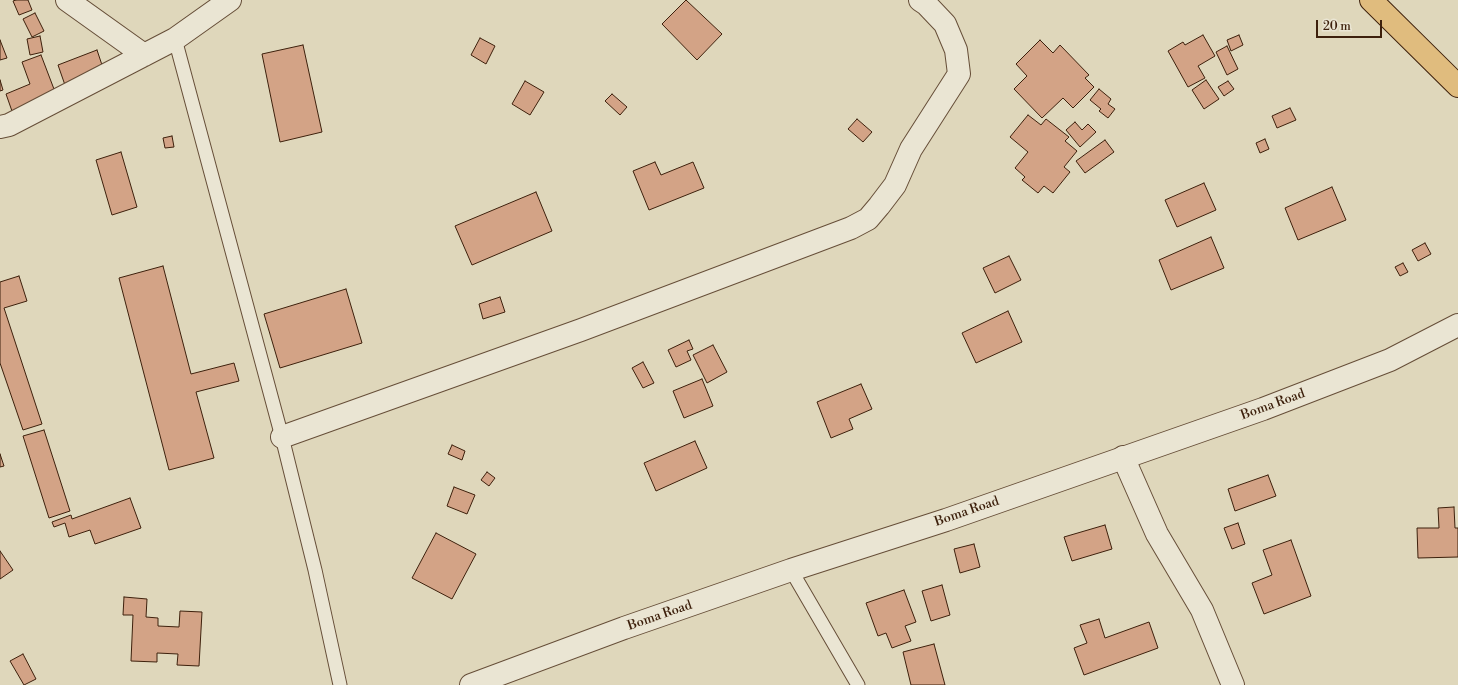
<!DOCTYPE html>
<html>
<head>
<meta charset="utf-8">
<style>
	body { margin:0 }
	#map { position:relative; width:1458px; height:685px; overflow:hidden; background:#dfd7bb; font-family:"Libre Bodoni",serif }
	canvas { display:block }
	.scale { position:absolute; left:1316px; top:20px; width:66px; height:18px; box-sizing:border-box; border:2px solid #3d200c; border-top:0; padding-left:5px; font-size:12px; line-height:14px; white-space:nowrap; color:#3d200c; -webkit-text-stroke:3px #eae5d3; paint-order:stroke }
</style>
</head>
<body>
<div id="map">
<canvas width="1458" height="685"></canvas>
<div class="scale">20 m</div>
</div>
<script>
const ctx = document.querySelector('canvas').getContext('2d');
ctx.lineJoin = 'round';
function paint(path, color) { ctx.fillStyle = color; ctx.fill(path, 'evenodd'); }
const shape = rows => new Path2D(rows.map(r => 'M' + r).join(''));
function trace(path, color, width, dash) { ctx.strokeStyle = color; ctx.lineWidth = width; ctx.lineCap = dash ? 'butt' : 'round'; ctx.setLineDash(dash || []); ctx.stroke(path); }
function drawText(font, color, halo, rows, align = 'center') {
  ctx.font = font + ' "Libre Bodoni",serif'; ctx.lineWidth = 3; ctx.setLineDash([]); ctx.textBaseline = 'middle'; ctx.strokeStyle = halo; ctx.fillStyle = color; for (const [text, x, y, turn = 0] of rows) {
    ctx.save(); ctx.translate(x, y); ctx.rotate((+turn || 0) * Math.PI / 180); ctx.textAlign = isNaN(turn) ? turn : align; if (halo) ctx.strokeText(text, 0, 0); ctx.fillText(text, 0, 0); ctx.restore();
  }
}
const building = shape([
	[16,0,28,0,32,10,19,15,13,1,16,0],
	[686,0,722,34,697,60,662,24,686,0],
	[35,13,44,31,32,37,23,19,35,13],
	[1203,35,1215,56,1198,66,1205,78,1188,87,1168,51,1183,42,1185,45,1203,35],
	[1239,35,1243,45,1231,51,1227,40,1239,35],
	[40,36,43,52,30,55,27,39,40,36],
	[480,38,495,46,486,64,471,55,480,38],
	[0,40,7,58,0,60,0,40],
	[1040,40,1053,53,1060,45,1089,75,1085,78,1094,87,1073,108,1063,98,1042,118,1014,89,1027,76,1016,64,1040,40],
	[303,45,322,132,280,142,262,54,303,45],
	[1227,46,1238,69,1227,75,1216,52,1227,46],
	[97,50,105,74,66,88,58,65,97,50],
	[41,55,57,97,13,114,6,94,30,84,22,62,41,55],
	[0,80,3,90,0,91,0,80],
	[1206,80,1219,99,1204,109,1192,90,1206,80],
	[525,81,544,92,530,115,512,104,525,81],
	[1228,81,1234,89,1224,96,1218,87,1228,81],
	[1099,89,1111,99,1108,104,1115,109,1108,118,1099,111,1101,109,1090,100,1099,89],
	[612,94,627,107,620,115,605,101,612,94],
	[1290,108,1296,120,1277,128,1272,116,1290,108],
	[1028,115,1041,125,1046,119,1069,137,1065,141,1077,151,1064,167,1070,172,1053,193,1044,186,1038,193,1022,180,1025,177,1015,168,1028,152,1010,137,1028,115],
	[857,119,872,132,863,142,848,129,857,119],
	[1075,122,1082,130,1088,124,1096,132,1080,147,1066,130,1075,122],
	[172,136,174,147,165,148,163,138,172,136],
	[1265,139,1269,149,1260,153,1256,143,1265,139],
	[1105,140,1114,152,1085,173,1076,161,1105,140],
	[121,152,137,207,112,215,96,160,121,152],
	[655,162,661,175,693,162,704,188,649,210,633,171,655,162],
	[1204,183,1216,210,1177,227,1165,200,1204,183],
	[1332,187,1346,220,1298,240,1285,208,1332,187],
	[536,192,552,231,472,265,455,226,536,192],
	[1211,237,1224,268,1171,290,1159,260,1211,237],
	[1425,243,1431,254,1418,261,1412,250,1425,243],
	[1009,256,1021,280,995,293,983,268,1009,256],
	[1403,263,1408,272,1400,276,1395,267,1403,263],
	[163,266,191,374,234,363,239,381,196,392,214,458,169,470,119,278,163,266],
	[19,276,27,301,4,308,42,424,23,430,0,363,0,282,19,276],
	[346,289,362,343,280,368,264,314,346,289],
	[500,297,505,312,483,319,479,304,500,297],
	[1008,311,1022,342,976,363,962,333,1008,311],
	[689,340,693,349,687,351,691,360,676,367,668,350,689,340],
	[713,345,727,372,707,383,693,355,713,345],
	[643,362,654,383,643,388,632,368,643,362],
	[702,379,713,406,684,418,673,391,702,379],
	[861,384,872,409,849,419,853,429,831,438,817,402,861,384],
	[44,430,70,511,49,518,23,436,44,430],
	[695,441,707,468,656,491,644,463,695,441],
	[452,445,465,451,462,460,448,454,452,445],
	[0,454,4,466,0,467,0,454],
	[487,472,495,478,489,486,481,480,487,472],
	[1268,475,1276,496,1235,511,1228,489,1268,475],
	[454,487,475,495,467,514,447,506,454,487],
	[130,498,141,528,95,544,90,530,69,537,65,523,54,527,52,522,71,515,72,519,130,498],
	[1454,507,1455,528,1458,528,1458,557,1418,558,1417,528,1439,528,1438,508,1454,507],
	[1238,523,1245,544,1232,549,1224,528,1238,523],
	[1105,525,1112,549,1072,561,1064,537,1105,525],
	[436,533,476,554,452,599,412,578,436,533],
	[1291,540,1311,596,1264,614,1252,583,1272,575,1263,550,1291,540],
	[974,544,980,567,960,573,954,549,974,544],
	[0,551,13,570,0,579,0,551],
	[942,585,950,615,931,621,922,591,942,585],
	[904,590,916,622,905,626,911,641,892,648,886,633,878,636,866,603,904,590],
	[124,597,147,599,146,617,158,618,158,626,179,627,180,611,202,612,199,666,177,665,178,654,157,653,157,662,131,661,133,615,123,615,124,597],
	[1099,619,1105,638,1149,622,1158,648,1084,675,1074,648,1087,643,1080,625,1099,619],
	[934,644,945,685,911,685,903,652,934,644],
	[23,654,36,679,24,685,10,661,23,654]
]);
const service = shape([
	[175,39,282,437,315,570,340,685],
	[791,570,858,685]
]);
const minor = shape([
	[67,0,144,55],
	[0,127,9,125,175,39,230,0],
	[282,437,581,330,851,228,868,219,879,206,895,185,911,149,959,74,956,50,945,24,926,4,920,0],
	[1123,457,1157,534,1202,610,1233,685]
]);
const tertiary = shape([
	[471,685,624,628,791,570,946,520,1263,409,1390,360,1458,325]
]);
const trunk = shape([
	[1371,0,1458,86]
]);
const streetNames = [
	["Boma Road",1273,405,-20],
	["Boma Road",967,512,-19],
	["Boma Road",660,616,-19]
];
paint(building, '#d3a386');
trace(building, '#3d200c', 1);
trace(service, '#664e38', 15);
trace(minor, '#664e38', 24);
trace(tertiary, '#664e38', 24);
trace(trunk, '#3d200c', 24);
trace(service, '#eae5d3', 13);
trace(minor, '#eae5d3', 22);
trace(tertiary, '#eae5d3', 22);
trace(trunk, '#e0bc7e', 22);
drawText('13px', '#3d200c', '#eae5d3', streetNames);
</script>
</body>
</html>
